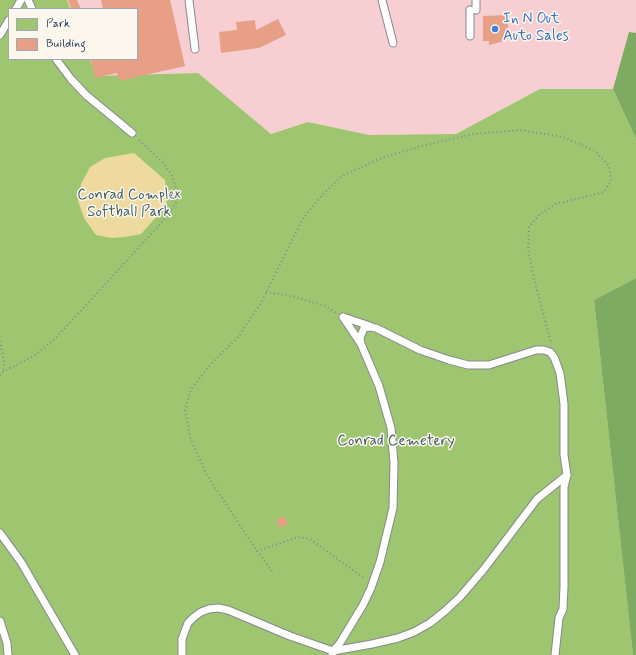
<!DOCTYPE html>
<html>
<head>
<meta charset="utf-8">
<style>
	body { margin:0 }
	#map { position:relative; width:636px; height:655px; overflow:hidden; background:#f4dfc2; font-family:Mynerve,sans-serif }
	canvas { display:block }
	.legend { position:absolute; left:8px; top:8px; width:130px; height:52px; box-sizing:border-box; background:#fbf7ec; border:1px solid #a1a7b3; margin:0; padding:5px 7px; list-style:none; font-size:12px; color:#1b2f5e }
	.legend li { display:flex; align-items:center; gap:8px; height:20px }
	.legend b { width:20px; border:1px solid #a1a7b3 }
</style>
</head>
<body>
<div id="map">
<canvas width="636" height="655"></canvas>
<ul class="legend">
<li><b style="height:11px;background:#9ec570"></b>Park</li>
<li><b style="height:11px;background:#e79f86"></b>Building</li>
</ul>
</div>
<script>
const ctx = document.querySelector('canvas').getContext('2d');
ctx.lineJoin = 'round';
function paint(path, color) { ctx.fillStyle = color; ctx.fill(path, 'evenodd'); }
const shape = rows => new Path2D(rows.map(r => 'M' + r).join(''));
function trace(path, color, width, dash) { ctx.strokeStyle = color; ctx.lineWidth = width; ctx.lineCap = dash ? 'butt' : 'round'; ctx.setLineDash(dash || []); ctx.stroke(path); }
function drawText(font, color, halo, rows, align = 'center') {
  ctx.font = font + ' Mynerve,sans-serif'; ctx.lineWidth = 3; ctx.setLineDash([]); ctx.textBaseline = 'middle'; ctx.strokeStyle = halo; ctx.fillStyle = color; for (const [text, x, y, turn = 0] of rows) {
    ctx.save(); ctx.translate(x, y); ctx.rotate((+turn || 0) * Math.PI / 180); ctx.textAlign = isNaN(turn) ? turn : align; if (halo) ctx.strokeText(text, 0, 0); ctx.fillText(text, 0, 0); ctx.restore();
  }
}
const built = shape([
	[67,0,636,0,636,33,629,32,613,89,540,89,456,134,369,135,308,122,271,134,198,73,97,76,90,59,137,59,137,9,70,9]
]);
const green = shape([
	[0,0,67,0,70,9,9,9,9,59,90,59,97,76,198,73,271,134,308,122,369,135,456,134,540,89,613,89,636,139,636,278,594,300,633,655,0,655]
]);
const forest = shape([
	[629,32,636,33,636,139,613,89],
	[636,278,636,655,633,655,594,300]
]);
const sand = shape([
	[134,153,165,180,167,205,141,234,125,237,112,238,96,235,84,218,78,201,81,184,90,167,105,158]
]);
const building = shape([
	[68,0,77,0,81,9,71,9],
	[101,0,170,0,185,66,119,81,117,73,95,78,91,59,137,59,137,9,103,9],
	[508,15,508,39,503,39,501,42,489,45,489,41,483,41,483,16],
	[278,19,286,35,259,48,221,53,219,32,237,30,236,22,255,20,256,30],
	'277 522a5 5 0 1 1 10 0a5 5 0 1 1-10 0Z'
]);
const path = shape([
	[266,292,291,296,325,306,336,313],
	[0,341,4,362,3,372],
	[0,375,3,372,35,355,54,340,163,221,176,203,176,189,172,175,162,162,138,139],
	[257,551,298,537,310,539,365,579],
	[272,571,257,551,207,475,191,440,185,410,191,389,210,365,238,337,261,303,302,220,321,196,342,176,379,159,418,147,473,134,520,130,563,137,595,151,609,166,611,181,604,192,556,204,540,214,529,227,528,249,535,283,551,343]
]);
const service = shape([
	[28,0,32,9],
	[189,0,195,49],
	[382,0,393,43],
	[476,0,476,10],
	[16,9,21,0],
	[0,35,9,20],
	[470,36,470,10],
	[56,59,71,79,86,95,132,133],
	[343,317,370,326],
	[343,317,361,344],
	[0,533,21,562,75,655],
	[0,621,7,643,8,655],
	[182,655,182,639,188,623,194,617,201,612,209,609,218,608,228,610,290,636,333,651,372,644,398,638,414,632,430,623,445,611,460,597,484,569,537,499,567,475],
	[332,655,333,651,340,643,363,605,371,588,380,562,393,508,394,463,391,428,379,386,361,344,360,338,364,328,370,327,376,328,420,350,449,360,468,365,489,365,536,350,544,350,550,352,554,357,560,373,564,404,564,455,567,475,564,487,564,586,563,609,559,618,555,655]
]);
const markers = [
	[495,29,4,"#3f7fe0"]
];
const shopNames = [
	["In N Out",503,20],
	["Auto Sales",503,37]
];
const parkNames = [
	["Conrad Complex",129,196],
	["Softball Park",129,213],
	["Conrad Cemetery",396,442]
];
paint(built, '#f7cfd3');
paint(green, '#9ec570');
paint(forest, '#7eaa62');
paint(sand, '#eeda9e');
paint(building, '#e79f86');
trace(service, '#888790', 9);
trace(path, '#888790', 2, [1, 3]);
trace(service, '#fff', 7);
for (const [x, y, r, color] of markers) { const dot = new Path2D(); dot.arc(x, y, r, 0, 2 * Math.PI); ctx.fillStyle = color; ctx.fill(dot); trace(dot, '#fbf7ec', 1.5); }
drawText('15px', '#366cbe', '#fbf7ec', shopNames, 'left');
drawText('15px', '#425c63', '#fbf7ec', parkNames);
</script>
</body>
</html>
